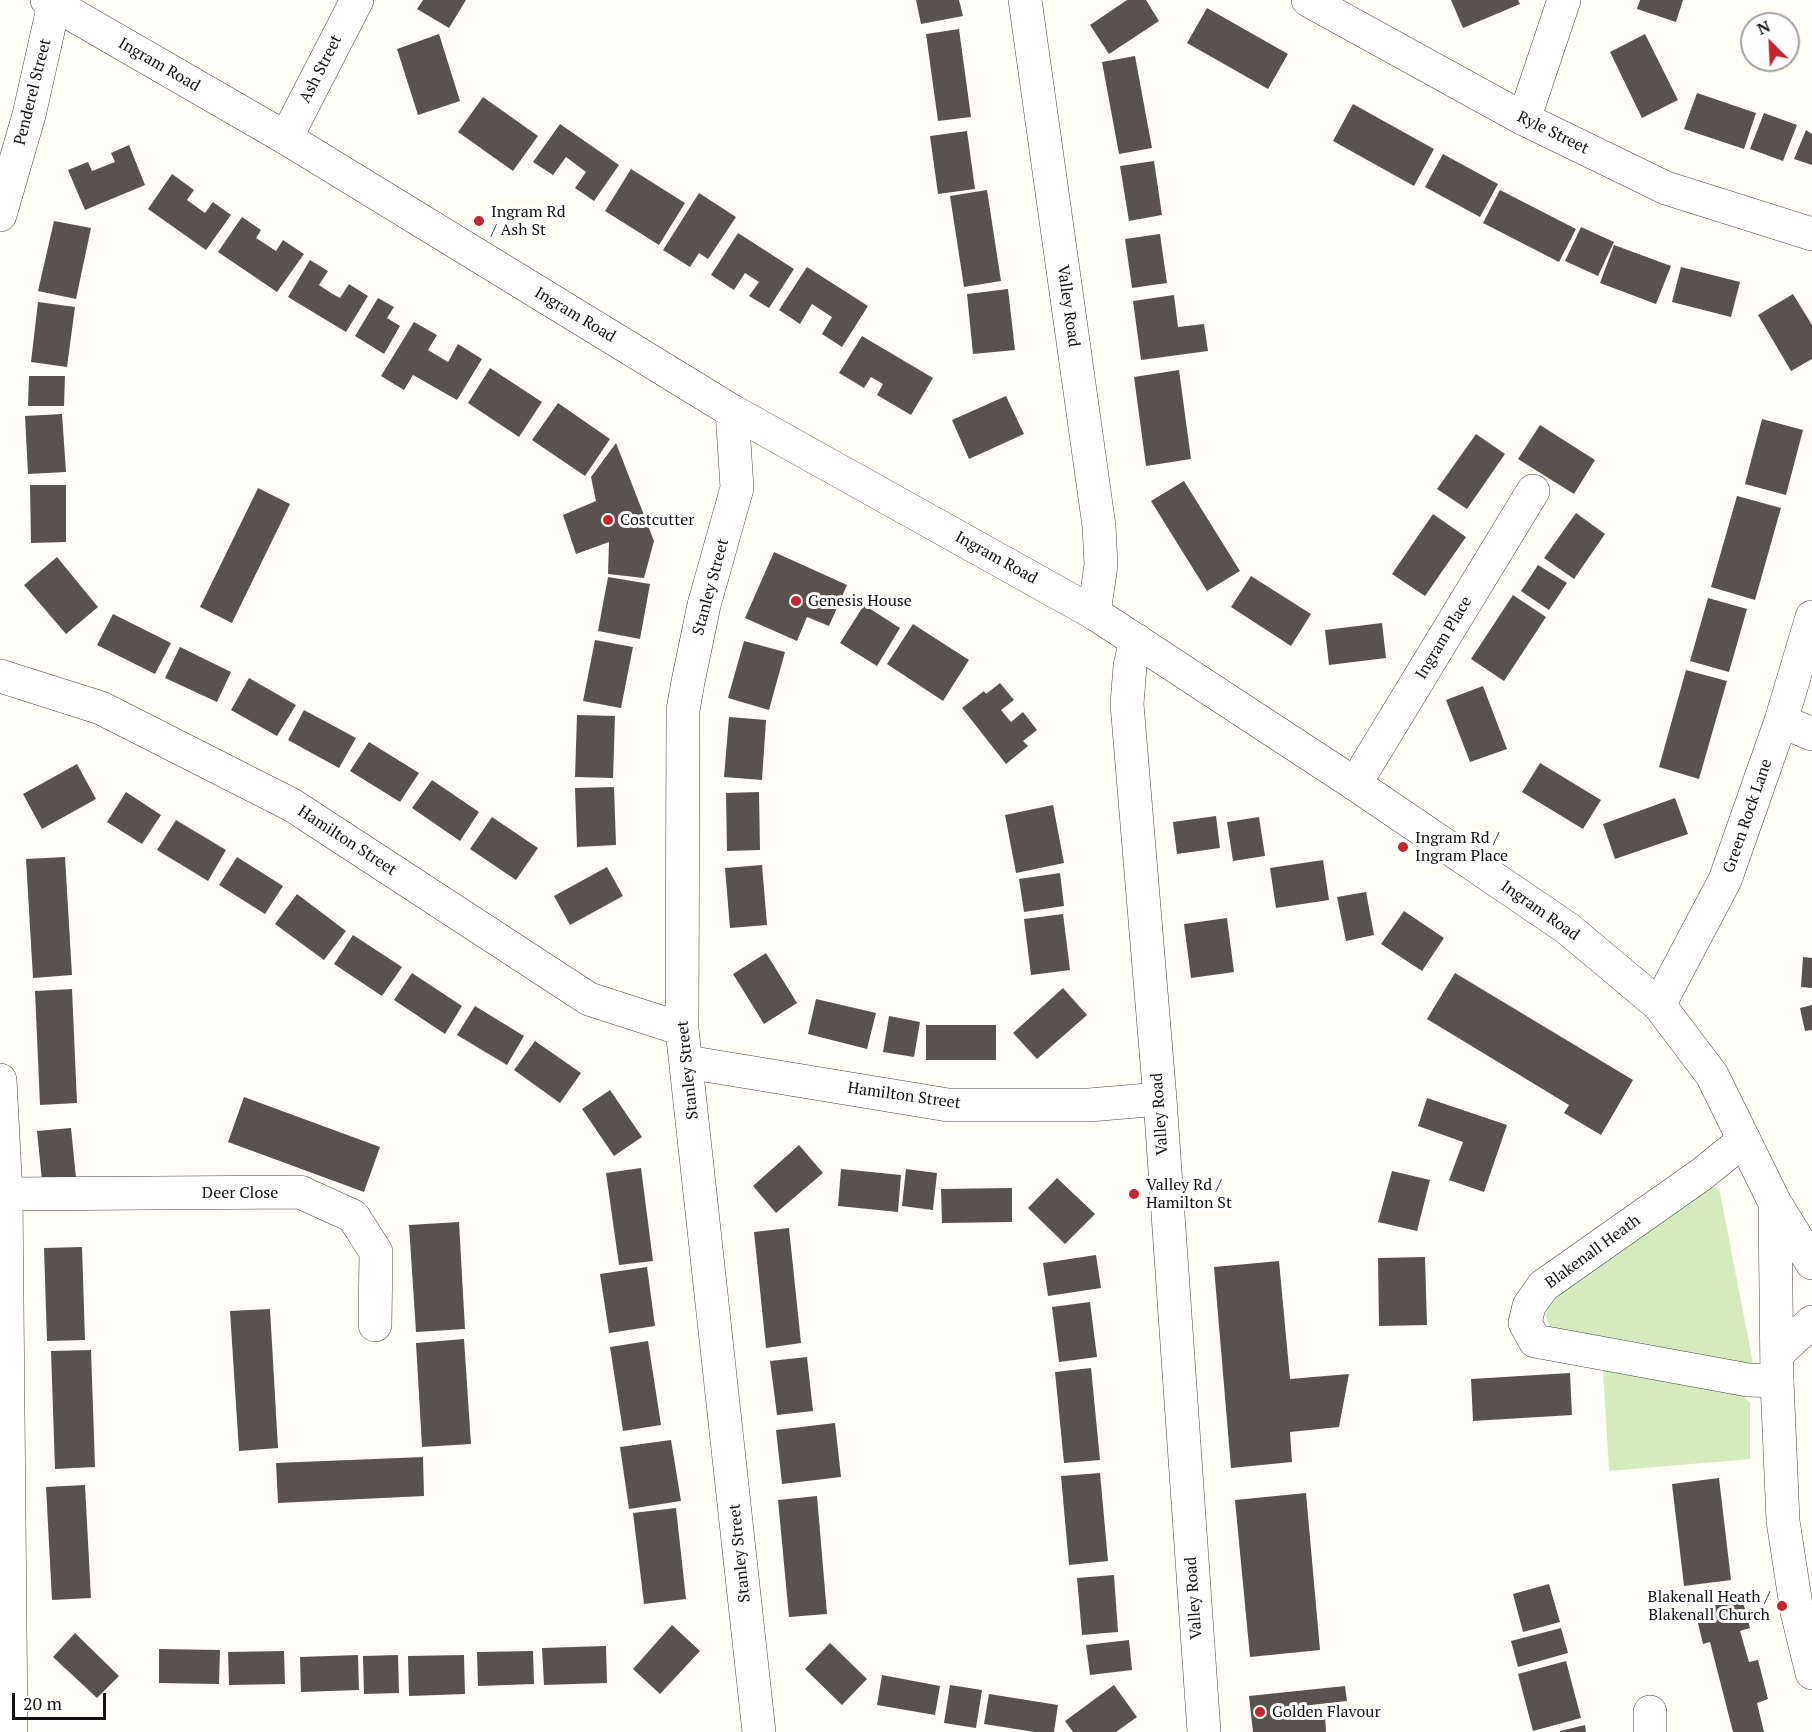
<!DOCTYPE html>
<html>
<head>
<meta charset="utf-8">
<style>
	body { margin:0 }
	#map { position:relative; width:1812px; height:1732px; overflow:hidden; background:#fffdf5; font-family:"PT Serif",serif }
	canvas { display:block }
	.north { position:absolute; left:1740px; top:12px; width:60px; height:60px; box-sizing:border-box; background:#fff; border:2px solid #a0a0a0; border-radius:50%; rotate:336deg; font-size:16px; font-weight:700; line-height:24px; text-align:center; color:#111 }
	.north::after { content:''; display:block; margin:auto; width:21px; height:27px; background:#c4262e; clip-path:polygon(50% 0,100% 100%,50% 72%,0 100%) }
	.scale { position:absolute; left:12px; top:1693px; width:94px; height:27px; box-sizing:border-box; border:3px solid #111; border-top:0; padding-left:8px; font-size:18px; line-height:21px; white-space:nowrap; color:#111; -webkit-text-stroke:4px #fff; paint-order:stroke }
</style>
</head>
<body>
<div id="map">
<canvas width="1812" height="1732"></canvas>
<div class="north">N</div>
<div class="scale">20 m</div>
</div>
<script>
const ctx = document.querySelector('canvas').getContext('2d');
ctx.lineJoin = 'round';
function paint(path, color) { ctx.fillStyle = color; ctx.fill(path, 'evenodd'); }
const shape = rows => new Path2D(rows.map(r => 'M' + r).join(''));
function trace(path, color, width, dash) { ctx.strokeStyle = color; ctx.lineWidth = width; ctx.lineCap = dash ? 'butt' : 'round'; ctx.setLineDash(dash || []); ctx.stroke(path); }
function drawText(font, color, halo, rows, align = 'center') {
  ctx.font = font + ' "PT Serif",serif'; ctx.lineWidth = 6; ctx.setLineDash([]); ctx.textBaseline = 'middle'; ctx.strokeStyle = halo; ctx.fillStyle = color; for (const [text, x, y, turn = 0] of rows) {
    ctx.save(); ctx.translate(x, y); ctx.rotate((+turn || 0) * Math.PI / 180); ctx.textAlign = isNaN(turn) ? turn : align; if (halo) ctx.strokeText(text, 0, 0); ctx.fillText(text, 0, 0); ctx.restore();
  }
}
const green = shape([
	[1702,1186,1719,1188,1753,1363,1741,1364,1552,1330,1545,1316,1553,1295],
	[1603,1369,1738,1390,1750,1403,1750,1459,1609,1471]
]);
const building = shape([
	[423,0,466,0,449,28,417,9],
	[916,0,959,0,963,16,921,24],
	[1127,0,1146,0,1159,21,1109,54,1090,25],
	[1451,0,1518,0,1520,4,1463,28],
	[1640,0,1683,0,1676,22,1637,9],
	[1207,8,1288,54,1268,89,1187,43],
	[959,29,971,117,938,121,926,34],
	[439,34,460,101,418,115,397,49],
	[1645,34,1678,100,1642,118,1610,52],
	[1135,56,1152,148,1119,154,1102,62],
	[1697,93,1756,113,1744,149,1684,129],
	[483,97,538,136,513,171,458,132],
	[1353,104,1434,149,1414,186,1333,141],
	[1764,113,1797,125,1783,161,1750,149],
	[560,124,619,165,594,201,575,188,586,172,566,157,553,175,533,162],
	[1806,130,1812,134,1812,165,1794,159],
	[967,131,975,189,938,194,930,136],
	[129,145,145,185,85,210,68,170,88,162,92,171,115,162,111,153],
	[1443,154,1498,184,1480,217,1425,187],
	[1154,161,1162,215,1129,221,1120,166],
	[631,169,685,203,659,245,605,211],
	[172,174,194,190,187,200,194,205,205,213,213,202,231,215,206,250,148,209],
	[987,190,1001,281,964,287,950,196],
	[1500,190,1576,229,1559,262,1483,223],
	[699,193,736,217,708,259,699,253,690,267,663,250],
	[242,217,261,230,256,238,276,251,283,240,304,254,277,292,218,252],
	[54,221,91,228,76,299,38,291],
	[1581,227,1614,242,1598,276,1565,261],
	[738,233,794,269,769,308,749,296,759,282,745,273,734,290,711,275],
	[1160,234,1167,283,1132,288,1125,239],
	[1614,245,1671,266,1656,304,1600,283],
	[310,260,328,271,319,285,331,293,340,298,349,284,368,296,346,332,288,297],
	[807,267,868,306,842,347,822,334,832,317,812,304,800,324,779,310],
	[1681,267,1740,282,1731,317,1672,302],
	[1008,289,1015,350,973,354,967,294],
	[1793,294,1812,325,1812,359,1791,371,1758,315],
	[1174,295,1178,327,1204,324,1208,351,1141,360,1133,301],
	[378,298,394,307,387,318,400,326,384,354,355,336],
	[38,302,75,307,67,367,31,362],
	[414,322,437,335,428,350,448,362,458,344,482,359,457,400,413,375,404,390,381,376],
	[862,336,933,378,911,415,877,395,883,384,871,377,864,388,839,373],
	[490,368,542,402,519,437,468,403],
	[1179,370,1191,459,1146,466,1134,377],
	[29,376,65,376,64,406,28,406],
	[1006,396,1024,434,969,459,952,420],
	[558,403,610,439,585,476,532,440],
	[62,414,66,472,28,474,25,416],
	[1762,419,1803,430,1786,495,1745,484],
	[1540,425,1595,460,1574,494,1518,459],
	[1476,434,1505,454,1467,509,1437,489],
	[616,443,654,541,644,578,608,574,609,542,576,554,563,515,596,501,591,477],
	[1184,481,1240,571,1207,591,1151,501],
	[30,485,66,485,66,542,31,543],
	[258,488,290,504,232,623,200,607],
	[1737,496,1781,508,1755,600,1711,587],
	[1576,513,1605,534,1574,579,1544,558],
	[1433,514,1466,537,1425,596,1392,574],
	[774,552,847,585,829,626,807,617,797,641,745,618],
	[57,557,98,607,66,634,24,585],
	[1538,565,1567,583,1549,610,1521,591],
	[1251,576,1311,614,1291,646,1231,607],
	[608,577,650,584,640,639,598,631],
	[1513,595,1546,617,1504,681,1471,659],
	[1708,598,1747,609,1729,672,1690,661],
	[864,605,900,628,877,666,840,643],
	[113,614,171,643,155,674,97,645],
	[1382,623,1386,658,1329,665,1325,630],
	[913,624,969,660,943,701,887,664],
	[595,640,633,647,621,708,583,701],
	[744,641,785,652,769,710,728,698],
	[180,647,231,672,217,702,165,678],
	[1686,670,1727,681,1699,779,1659,767],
	[249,678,296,705,277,736,231,710],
	[1000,683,1014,700,1001,710,1011,722,1023,712,1037,730,1023,741,1028,746,1006,764,962,708,984,691,986,694],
	[1483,686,1507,749,1470,762,1446,700],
	[304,710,356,738,339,768,288,740],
	[577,715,615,716,613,778,575,777],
	[729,717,766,720,762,780,724,777],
	[369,742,419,773,400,802,350,771],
	[1540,763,1601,800,1583,829,1522,792],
	[77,764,96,799,42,829,23,794],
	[432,780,479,812,460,841,412,808],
	[614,787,616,845,577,847,575,788],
	[126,792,161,815,142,844,107,822],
	[759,792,760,850,727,851,726,793],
	[1675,798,1688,834,1615,859,1603,824],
	[1053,805,1064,863,1016,873,1005,815],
	[1216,816,1220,848,1177,854,1173,822],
	[492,817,538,848,516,880,470,849],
	[1259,817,1265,856,1233,861,1227,822],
	[176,820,226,850,208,881,157,850],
	[65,857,72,975,33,978,26,859],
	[237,857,283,886,265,914,219,885],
	[1323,860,1329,900,1276,908,1270,868],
	[762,865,767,925,730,928,725,868],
	[607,867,623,896,570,925,554,896],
	[1060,873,1064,906,1024,912,1019,879],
	[1366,892,1374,935,1346,941,1337,897],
	[297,894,346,931,324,960,275,924],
	[1404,911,1444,938,1422,971,1381,944],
	[1063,914,1070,970,1031,975,1024,919],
	[1227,918,1234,972,1191,978,1184,924],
	[353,935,402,967,382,996,334,964],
	[766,953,797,1003,764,1024,733,974],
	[1803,957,1812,958,1812,988,1801,987],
	[412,973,462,1006,445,1034,394,1000],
	[1455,973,1633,1080,1601,1135,1564,1113,1569,1105,1427,1019],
	[1063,988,1087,1015,1037,1059,1013,1033],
	[72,989,77,1103,40,1105,35,991],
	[816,999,876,1013,867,1049,808,1034],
	[1812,1005,1812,1030,1805,1031,1800,1008],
	[475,1006,524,1036,507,1065,457,1035],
	[889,1016,920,1022,914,1057,883,1052],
	[926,1025,996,1025,996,1060,926,1060],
	[535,1041,581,1073,560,1103,514,1070],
	[610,1090,642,1137,614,1156,582,1109],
	[244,1097,380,1147,364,1192,228,1142],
	[1427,1098,1507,1125,1484,1192,1449,1180,1463,1142,1418,1126],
	[71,1128,76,1178,42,1181,37,1131],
	[799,1145,823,1173,776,1213,753,1186],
	[641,1168,653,1261,619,1265,606,1173],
	[841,1169,901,1175,898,1212,838,1206],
	[906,1169,937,1173,933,1210,902,1206],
	[1392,1171,1430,1180,1417,1231,1378,1222],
	[1057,1178,1095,1214,1065,1244,1028,1208],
	[1012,1188,1012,1222,942,1223,941,1189],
	[459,1222,465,1329,416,1332,409,1225],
	[789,1228,801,1343,766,1348,754,1232],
	[82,1247,85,1340,47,1341,44,1248],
	[1096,1255,1101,1288,1048,1296,1043,1263],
	[1425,1257,1427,1325,1379,1326,1378,1258],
	[1279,1261,1290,1379,1349,1374,1339,1427,1290,1432,1292,1462,1231,1468,1214,1267],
	[647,1267,655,1326,609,1333,600,1274],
	[1090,1302,1097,1357,1059,1362,1052,1307],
	[270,1309,278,1448,239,1451,230,1311],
	[464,1339,471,1444,422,1447,416,1343],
	[648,1341,661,1425,623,1431,610,1347],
	[91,1350,95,1467,55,1469,51,1351],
	[807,1357,813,1411,777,1415,770,1361],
	[1091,1368,1100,1460,1064,1463,1055,1372],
	[1570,1373,1572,1415,1473,1421,1471,1379],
	[835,1423,841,1477,782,1484,776,1430],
	[671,1440,681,1501,629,1509,620,1447],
	[423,1457,424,1496,278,1503,276,1463],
	[1100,1473,1108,1561,1069,1565,1061,1476],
	[1719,1478,1731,1580,1684,1586,1672,1484],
	[85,1485,91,1598,52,1600,46,1487],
	[1306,1493,1320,1650,1250,1657,1235,1500],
	[817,1496,827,1614,789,1617,778,1500],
	[676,1508,686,1599,644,1604,633,1513],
	[1114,1575,1118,1632,1082,1635,1077,1578],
	[1549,1584,1560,1622,1523,1632,1513,1594],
	[1742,1598,1750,1628,1740,1631,1749,1662,1758,1660,1768,1699,1757,1703,1764,1732,1733,1732,1710,1642,1703,1644,1695,1611],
	[672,1625,700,1651,660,1694,633,1669],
	[1561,1628,1568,1653,1518,1667,1511,1641],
	[75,1633,119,1676,97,1698,53,1657],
	[1129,1640,1132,1670,1090,1675,1086,1645],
	[830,1643,867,1679,842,1705,805,1669],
	[606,1646,607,1683,544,1685,542,1648],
	[159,1649,220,1650,219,1684,159,1683],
	[284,1651,285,1684,229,1685,228,1652],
	[533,1651,534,1684,478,1686,477,1652],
	[358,1655,359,1690,301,1692,300,1657],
	[398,1655,399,1693,364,1694,363,1656],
	[464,1655,465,1694,409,1696,408,1656],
	[1566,1661,1581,1718,1533,1731,1518,1674],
	[882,1675,940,1686,935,1715,877,1705],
	[950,1685,982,1690,976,1728,944,1723],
	[1114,1685,1137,1717,1116,1732,1073,1732,1065,1721],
	[1345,1686,1347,1701,1293,1707,1294,1718,1325,1715,1326,1732,1253,1732,1249,1696],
	[989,1694,1058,1705,1054,1732,1035,1732,984,1724],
	[1585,1725,1586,1732,1560,1732,1560,1731]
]);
const minor = shape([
	[1025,0,1099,526,1101,565,1094,613],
	[1308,0,1524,119,1666,188,1812,234],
	[1524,119,1564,0],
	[286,138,357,0],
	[0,215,29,115,54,4],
	[732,411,737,488,704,605,688,682,683,710,682,1029,759,1732],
	[1136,640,1130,666,1127,704,1160,1099,1204,1732],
	[0,676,101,708,292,805,589,999,682,1029],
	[1781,721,1812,734],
	[1355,784,1533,491],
	[1659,1005,1725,880,1781,721,1812,617],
	[687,1062,948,1105,1089,1105,1160,1099],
	[0,1080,6,1194,11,1732],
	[1744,1140,1702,1174,1543,1286,1529,1306,1525,1323,1535,1341,1748,1380,1777,1381],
	[6,1194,300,1192,353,1216,376,1252,375,1325],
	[1650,1712,1650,1732]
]);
const tertiary = shape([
	[47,0,286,138,732,411,1094,613,1355,784,1567,928,1659,1005,1712,1075,1775,1203,1812,1263],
	[1775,1205,1777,1381,1783,1521,1797,1612,1812,1673],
	[1777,1354,1812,1322]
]);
const markers = [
	[479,221,6,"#c4262e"],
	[608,520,6,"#c4262e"],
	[796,601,6,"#c4262e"],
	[1403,847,6,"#c4262e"],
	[1134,1194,6,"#c4262e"],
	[1782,1606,6,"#c4262e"],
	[1260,1712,6,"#c4262e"]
];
const streetNames = [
	["Ingram Road",159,65,30],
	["Ash Street",321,69,-63],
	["Penderel Street",33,92,-76],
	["Ryle Street",1553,133,26],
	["Valley Road",1068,306,82],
	["Ingram Road",575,315,31],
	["Ingram Road",996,558,29],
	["Stanley Street",711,587,-75],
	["Ingram Place",1444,638,-59],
	["Green Rock Lane",1748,816,-71],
	["Hamilton Street",347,841,33],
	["Ingram Road",1540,911,35],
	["Stanley Street",688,1070,-96],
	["Hamilton Street",904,1096,8],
	["Valley Road",1160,1114,-94],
	["Deer Close",240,1193],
	["Blakenall Heath",1593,1252,-36],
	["Stanley Street",740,1553,-96],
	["Valley Road",1194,1598,-94]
];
const poiNames = [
	["Ingram Rd",491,212],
	["/ Ash St",491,230],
	["Costcutter",620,520],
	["Genesis House",808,601],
	["Ingram Rd /",1415,838],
	["Ingram Place",1415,856],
	["Valley Rd /",1146,1185],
	["Hamilton St",1146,1203],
	["Blakenall Heath /",1770,1597,"right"],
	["Blakenall Church",1770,1615,"right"],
	["Golden Flavour",1272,1712]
];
paint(green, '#d5ebbd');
paint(building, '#5a524d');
trace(minor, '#444', 34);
trace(tertiary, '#444', 34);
trace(minor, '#fff', 33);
trace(tertiary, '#fff', 33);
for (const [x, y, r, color] of markers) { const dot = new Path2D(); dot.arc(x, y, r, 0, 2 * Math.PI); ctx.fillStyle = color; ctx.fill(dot); trace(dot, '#fff', 2); }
drawText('16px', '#111', '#fff', streetNames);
drawText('16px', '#111', '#fff', poiNames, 'left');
</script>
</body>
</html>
